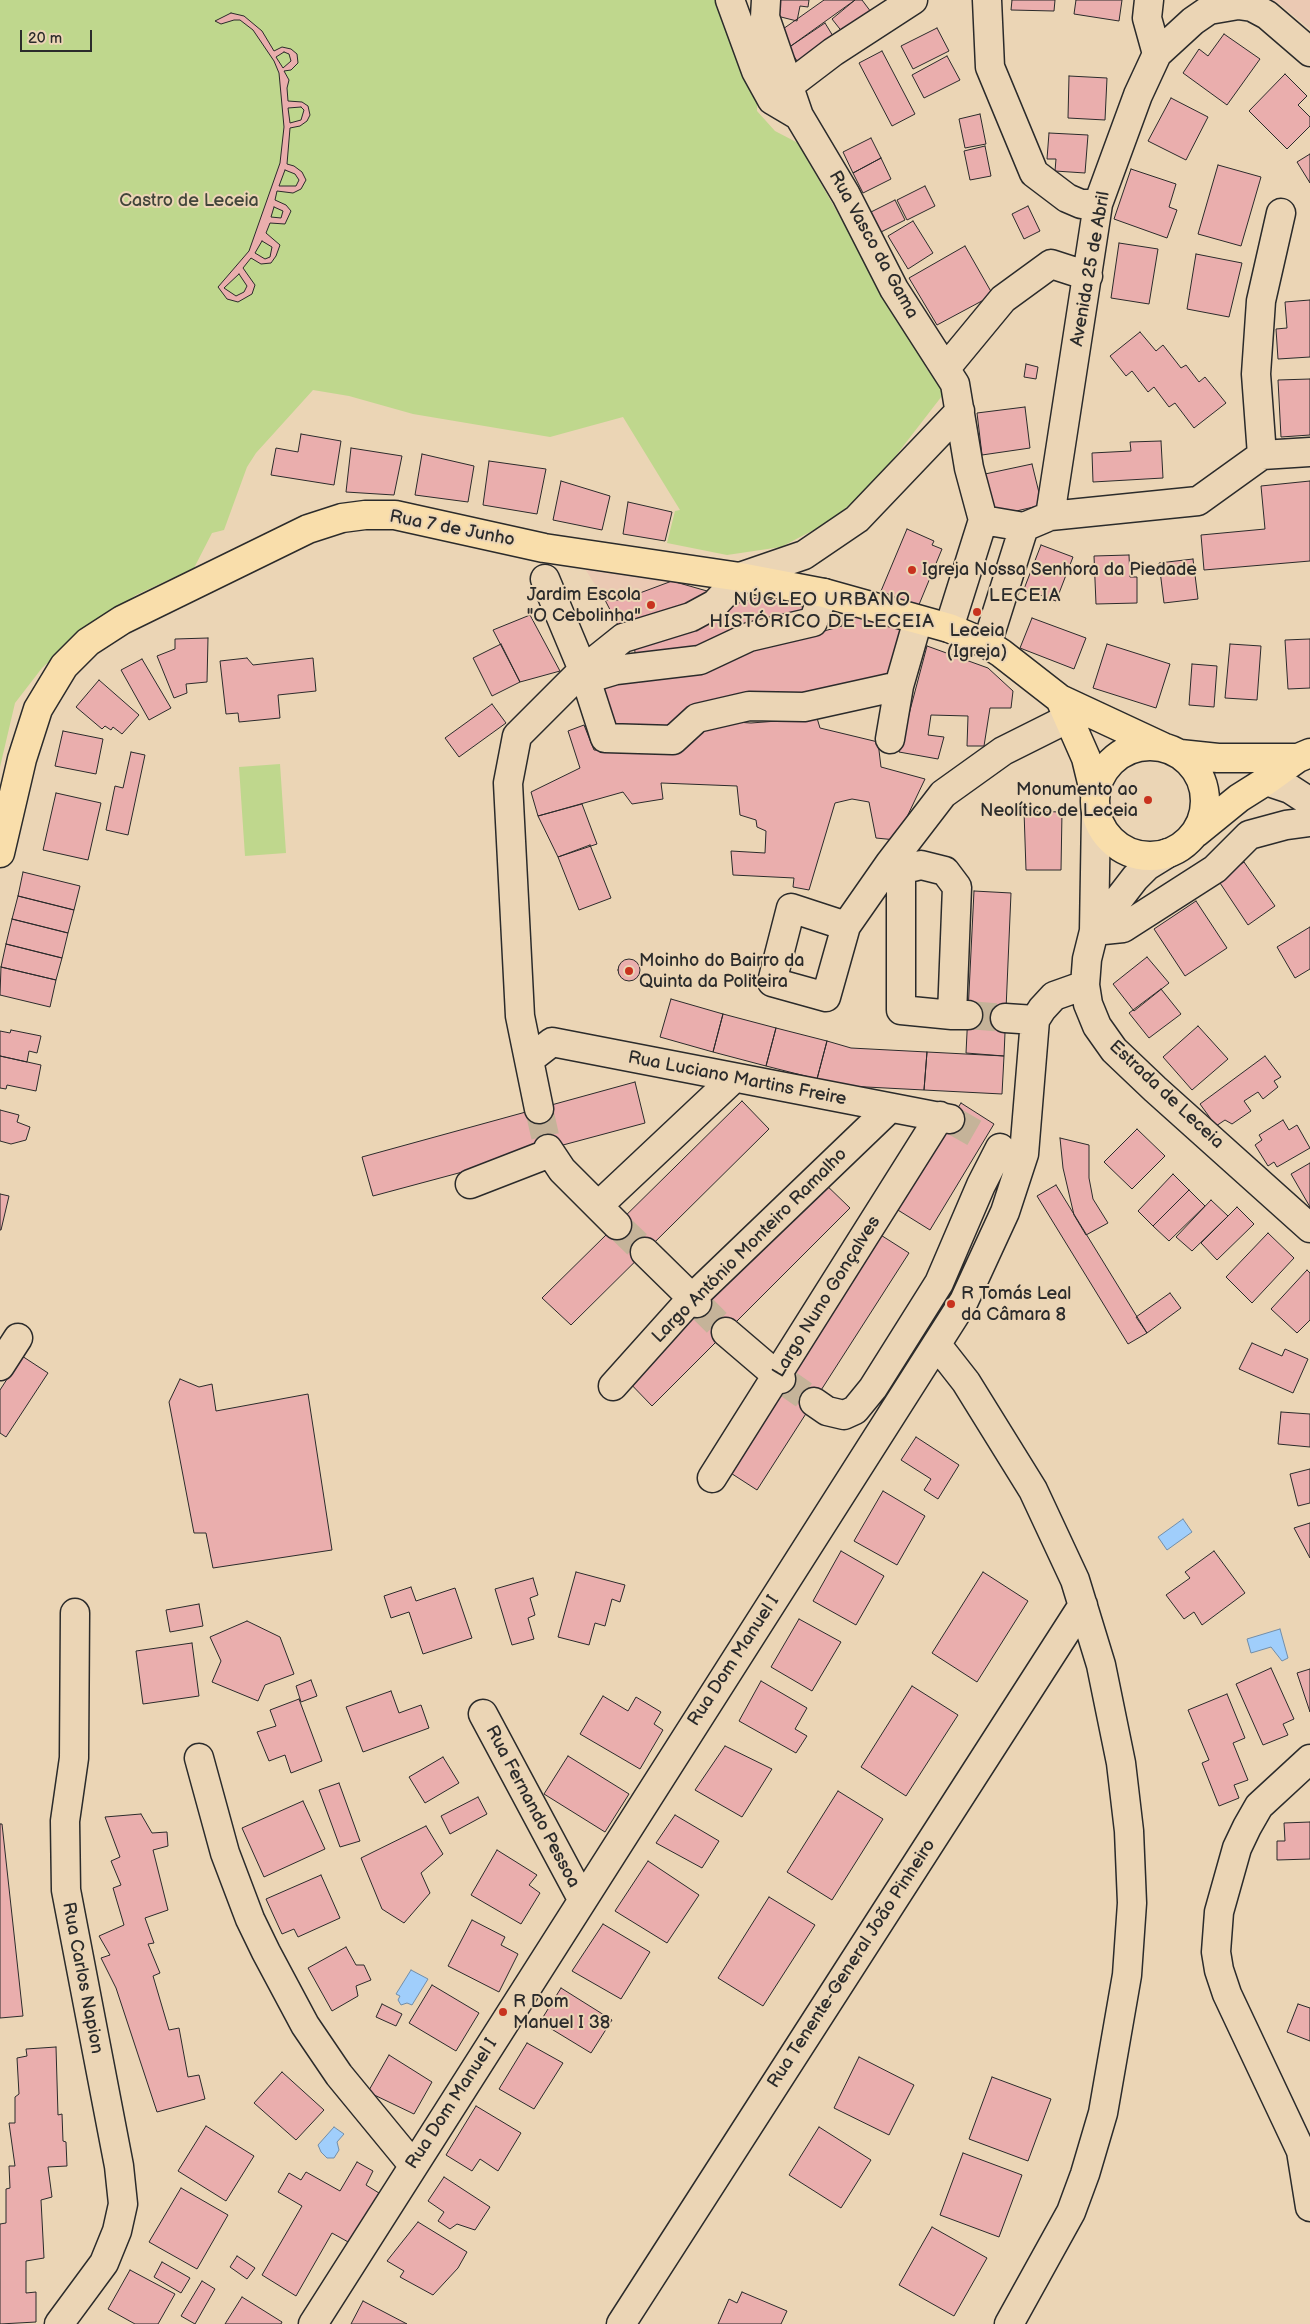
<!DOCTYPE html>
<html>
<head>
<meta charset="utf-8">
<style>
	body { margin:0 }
	#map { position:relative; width:1310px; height:2324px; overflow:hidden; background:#ebd5b5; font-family:"Balsamiq Sans",sans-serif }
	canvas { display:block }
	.scale { position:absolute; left:20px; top:30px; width:72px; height:22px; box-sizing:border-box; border:2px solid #2b2b2b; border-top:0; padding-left:6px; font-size:15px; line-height:18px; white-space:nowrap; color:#2b2b2b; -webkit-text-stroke:4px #ebd5b5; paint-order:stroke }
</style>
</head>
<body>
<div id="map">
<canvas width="1310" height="2324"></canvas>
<div class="scale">20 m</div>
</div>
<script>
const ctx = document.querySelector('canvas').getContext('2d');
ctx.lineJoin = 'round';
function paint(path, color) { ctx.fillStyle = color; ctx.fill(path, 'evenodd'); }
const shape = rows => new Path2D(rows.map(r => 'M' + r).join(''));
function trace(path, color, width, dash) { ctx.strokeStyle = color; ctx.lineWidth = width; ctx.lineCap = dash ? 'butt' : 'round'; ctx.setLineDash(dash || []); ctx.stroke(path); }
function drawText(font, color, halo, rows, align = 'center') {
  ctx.font = font + ' "Balsamiq Sans",sans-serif'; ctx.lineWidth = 4; ctx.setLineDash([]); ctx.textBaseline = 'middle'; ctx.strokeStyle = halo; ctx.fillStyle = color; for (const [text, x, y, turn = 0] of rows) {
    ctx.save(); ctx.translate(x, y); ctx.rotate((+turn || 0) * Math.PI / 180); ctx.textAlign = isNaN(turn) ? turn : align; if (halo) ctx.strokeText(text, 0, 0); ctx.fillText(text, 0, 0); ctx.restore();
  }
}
const built = shape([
	[1271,0,1310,0,1310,29,1278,3],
	[585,569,672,581,707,591,689,611,622,633,605,600]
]);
const green = shape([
	[0,0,727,0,758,87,757,111,775,131,798,143,904,330,918,345,926,368,945,392,874,484,829,522,781,547,727,555,667,543,675,511,680,510,623,417,550,437,413,414,349,396,313,390,256,453,247,467,224,530,212,533,194,568,136,595,74,639,42,668,15,703,0,767],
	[280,764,286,853,245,856,239,767]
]);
const water = shape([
	[1183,1519,1192,1532,1167,1550,1158,1537,1183,1519],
	[1280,1629,1288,1658,1282,1661,1271,1647,1251,1653,1247,1639,1280,1629],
	[411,1970,428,1979,412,2005,407,2003,401,2005,398,2000,400,1996,396,1994,411,1970],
	[334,2127,344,2134,337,2142,339,2150,334,2158,327,2158,321,2152,318,2145,334,2127]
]);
const building = shape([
	[780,0,809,0,808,7,800,6,797,21,777,16,780,0],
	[824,0,855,0,788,48,783,29,824,0],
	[855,0,862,0,874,16,847,38,832,19,855,0],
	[1012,0,1055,0,1054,11,1011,10,1012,0],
	[1076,0,1122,0,1119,21,1074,14,1076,0],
	[231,13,244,16,262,31,274,51,282,47,291,49,297,54,298,63,291,70,284,71,289,80,287,88,288,101,302,102,308,106,310,115,307,121,300,126,290,128,287,164,294,166,302,172,306,180,301,189,293,193,277,191,275,200,286,205,291,211,285,224,270,223,266,233,280,245,276,256,271,263,261,264,251,258,243,268,255,285,252,294,238,302,227,299,218,287,249,251,280,163,284,127,279,73,274,61,253,30,240,20,234,20,221,24,215,21,231,13],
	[284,52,289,54,291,61,283,68,276,57,284,52],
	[301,107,304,110,301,120,290,123,288,108,301,107],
	[285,170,295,174,299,180,296,186,279,186,285,170],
	[274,207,283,211,281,218,271,217,274,207],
	[262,241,272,247,270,257,265,259,255,253,262,241],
	[239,274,247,286,244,292,236,296,224,288,239,274],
	[825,23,836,41,800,65,788,48,825,23],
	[937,28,949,51,913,69,901,46,937,28],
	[1224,34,1260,59,1227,105,1183,73,1199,49,1208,56,1224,34],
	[882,51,915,114,892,126,859,63,882,51],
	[947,56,960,80,924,98,912,75,947,56],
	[1285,74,1307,96,1298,105,1310,117,1310,126,1287,149,1249,111,1285,74],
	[1069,76,1107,78,1105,120,1068,118,1069,76],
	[1171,98,1208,117,1186,160,1148,141,1171,98],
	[980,114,986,144,965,148,959,119,980,114],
	[1049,133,1088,135,1085,173,1055,171,1056,159,1047,159,1049,133],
	[871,138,881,158,853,173,843,152,871,138],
	[985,146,991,176,970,180,964,151,985,146],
	[1310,154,1310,183,1297,162,1310,154],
	[881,158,891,179,863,193,853,173,881,158],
	[1218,165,1261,177,1241,246,1198,234,1218,165],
	[1131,169,1176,184,1169,207,1177,210,1167,238,1114,219,1131,169],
	[925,186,935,206,907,220,897,200,925,186],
	[895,200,905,220,877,234,867,214,895,200],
	[1028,206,1040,231,1024,239,1012,214,1028,206],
	[913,221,933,253,908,269,888,236,913,221],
	[1119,243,1158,249,1149,304,1111,298,1119,243],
	[965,246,993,295,937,325,909,278,965,246],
	[1196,254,1242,263,1229,317,1187,309,1196,254],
	[1310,300,1310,357,1278,359,1276,329,1287,328,1285,302,1310,300],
	[1140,332,1156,351,1163,345,1181,368,1186,365,1199,382,1205,377,1226,403,1194,428,1175,403,1169,407,1154,387,1148,392,1132,371,1126,376,1110,356,1140,332],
	[1026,364,1038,367,1036,379,1024,377,1026,364],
	[1310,379,1310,435,1281,437,1278,380,1310,379],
	[1025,407,1030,448,982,455,977,413,1025,407],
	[301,434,341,441,334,485,271,475,276,448,298,452,301,434],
	[1161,441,1163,478,1093,482,1092,453,1131,451,1130,442,1161,441],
	[351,448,402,456,394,495,346,492,351,448],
	[422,454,474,466,468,502,415,495,422,454],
	[489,461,546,469,537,514,483,505,489,461],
	[1032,464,1042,505,995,516,985,474,1032,464],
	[561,481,610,496,602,530,553,520,561,481],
	[1310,481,1310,561,1204,570,1201,535,1265,529,1261,486,1310,481],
	[628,502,672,512,665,541,623,534,628,502],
	[907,529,934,541,932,545,942,549,918,607,881,591,907,529],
	[1041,545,1073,557,1056,601,1024,589,1041,545],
	[1129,555,1130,577,1137,577,1137,603,1096,604,1094,556,1129,555],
	[1193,559,1198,599,1164,603,1159,563,1193,559],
	[672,581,707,591,689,611,622,633,605,600,621,600,672,581],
	[760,597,803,607,802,617,701,653,636,658,634,646,728,606,760,597],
	[844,612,903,630,893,681,803,698,668,733,610,729,598,683,738,655,842,626,844,612],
	[530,615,560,671,520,682,493,630,530,615],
	[1032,618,1086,638,1074,669,1020,648,1032,618],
	[208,638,207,682,186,684,187,693,174,698,157,656,175,649,175,639,208,638],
	[1310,639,1310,688,1288,689,1285,640,1310,639],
	[501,644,520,682,492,696,473,658,501,644],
	[1107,644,1170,664,1156,708,1093,688,1107,644],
	[1230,644,1261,646,1257,700,1225,698,1230,644],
	[927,646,988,668,1013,691,1011,708,990,708,984,746,967,746,968,716,931,715,928,735,944,737,938,759,899,752,927,646],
	[247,658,253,665,313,658,316,691,278,695,280,718,239,722,238,713,226,714,220,661,247,658],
	[142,659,171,708,149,720,121,670,142,659],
	[1192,664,1217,666,1214,707,1189,705,1192,664],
	[99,680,139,715,122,734,113,727,111,730,105,726,102,729,76,707,99,680],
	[492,704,506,723,459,757,445,738,492,704],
	[817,718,820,728,878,742,881,767,925,779,896,840,876,838,869,802,852,799,835,803,809,890,793,887,794,878,733,875,731,851,765,853,766,831,757,827,756,820,740,815,737,786,661,783,663,799,632,804,623,792,538,816,531,792,580,768,568,731,584,725,594,750,607,750,721,721,751,723,817,718],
	[63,731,103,739,96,774,55,766,63,731],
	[131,752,145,755,128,835,106,830,115,786,123,788,131,752],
	[56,793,101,803,88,860,43,850,56,793],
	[582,804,597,844,558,857,538,816,582,804],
	[1024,811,1062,812,1061,870,1026,870,1024,811],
	[590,845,611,898,579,910,558,857,590,845],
	[1244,862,1275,906,1248,925,1218,880,1244,862],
	[23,872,80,886,74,910,18,896,23,872],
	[974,891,1011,893,1004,1056,966,1053,974,891],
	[18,896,74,910,68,933,12,919,18,896],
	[1196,901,1227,948,1185,976,1154,929,1196,901],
	[12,919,68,933,62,958,6,944,12,919],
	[1310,927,1310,969,1295,978,1277,947,1310,927],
	[6,944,62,958,56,980,1,967,6,944],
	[1147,957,1169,983,1134,1011,1113,984,1147,957],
	'618 970a11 11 0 1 1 22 0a11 11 0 1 1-22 0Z',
	[1,967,56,980,50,1007,0,995,1,967],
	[1161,989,1181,1014,1149,1038,1129,1013,1161,989],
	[671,999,723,1014,713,1052,660,1037,671,999],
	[723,1014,776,1028,766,1066,713,1052,723,1014],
	[1198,1026,1228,1059,1192,1090,1163,1057,1198,1026],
	[776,1028,827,1041,817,1079,766,1066,776,1028],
	[11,1030,41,1036,37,1053,29,1051,27,1062,0,1056,0,1031,10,1033,11,1030],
	[827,1041,851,1048,927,1052,924,1090,847,1086,817,1079,827,1041],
	[927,1052,1004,1056,1002,1094,924,1090,927,1052],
	[0,1056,41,1065,36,1091,7,1085,6,1089,0,1088,0,1056],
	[1265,1056,1281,1077,1274,1081,1278,1087,1263,1099,1258,1092,1244,1101,1251,1111,1232,1124,1225,1120,1216,1126,1200,1104,1265,1056],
	[635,1082,645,1123,373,1196,362,1157,635,1082],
	[742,1101,769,1129,571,1325,542,1298,742,1101],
	[961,1103,994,1124,930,1230,893,1207,961,1103],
	[0,1110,19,1115,17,1122,30,1127,26,1140,11,1144,0,1141,0,1110],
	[1283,1120,1289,1130,1297,1125,1310,1148,1277,1167,1274,1162,1268,1166,1255,1145,1262,1140,1259,1135,1283,1120],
	[1137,1129,1165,1156,1132,1189,1104,1162,1137,1129],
	[1060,1138,1089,1145,1089,1178,1093,1199,1108,1223,1086,1235,1074,1215,1063,1168,1060,1138],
	[1310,1163,1310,1207,1291,1174,1310,1163],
	[1173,1174,1189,1190,1153,1226,1138,1211,1173,1174],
	[820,1179,850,1208,652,1406,624,1377,820,1179],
	[1056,1185,1147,1333,1128,1344,1037,1196,1056,1185],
	[1189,1190,1205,1206,1169,1241,1153,1226,1189,1190],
	[0,1194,9,1196,1,1230,0,1230,0,1194],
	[1211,1200,1228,1216,1192,1251,1176,1237,1211,1200],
	[1237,1207,1254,1224,1217,1260,1201,1243,1237,1207],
	[876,1232,909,1253,757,1490,723,1468,876,1232],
	[1268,1233,1294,1258,1252,1303,1226,1277,1268,1233],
	[1307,1270,1310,1273,1310,1320,1297,1333,1271,1309,1307,1270],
	[1170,1293,1181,1308,1147,1333,1136,1317,1170,1293],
	[1252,1343,1282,1356,1285,1349,1308,1359,1293,1393,1239,1369,1252,1343],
	[22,1356,48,1373,6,1437,0,1433,0,1390,22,1356],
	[180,1379,199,1387,212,1384,216,1411,308,1394,332,1550,213,1568,206,1533,194,1533,169,1402,180,1379],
	[1281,1412,1310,1414,1310,1447,1278,1444,1281,1412],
	[916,1437,959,1465,938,1499,924,1490,931,1479,901,1460,916,1437],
	[1310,1469,1310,1503,1298,1506,1290,1474,1310,1469],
	[883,1491,925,1516,897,1565,854,1541,883,1491],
	[1310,1523,1310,1558,1294,1528,1310,1523],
	[841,1551,884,1576,856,1625,813,1601,841,1551],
	[1214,1551,1245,1593,1202,1625,1194,1612,1184,1619,1166,1595,1190,1578,1185,1572,1214,1551],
	[576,1572,625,1585,620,1602,612,1599,605,1626,595,1623,589,1645,558,1637,576,1572],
	[983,1572,1028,1601,977,1682,932,1653,983,1572],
	[533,1578,538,1595,530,1598,535,1615,528,1618,534,1639,512,1645,495,1589,533,1578],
	[411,1587,416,1601,455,1588,472,1638,423,1654,409,1612,391,1618,384,1596,411,1587],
	[199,1604,203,1626,170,1632,166,1610,199,1604],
	[799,1619,841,1642,812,1691,771,1667,799,1619],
	[247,1621,280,1637,294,1674,265,1685,258,1701,212,1682,221,1661,210,1637,247,1621],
	[192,1643,199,1696,143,1704,136,1651,192,1643],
	[1271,1668,1294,1719,1283,1724,1288,1735,1263,1745,1236,1684,1271,1668],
	[1310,1669,1310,1712,1297,1673,1310,1669],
	[311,1680,317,1696,301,1702,296,1686,311,1680],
	[761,1681,807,1708,795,1729,807,1736,796,1753,739,1721,761,1681],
	[912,1686,958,1715,906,1796,861,1767,912,1686],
	[391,1691,399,1713,421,1705,429,1728,363,1752,346,1707,391,1691],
	[1227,1694,1245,1738,1233,1743,1248,1780,1234,1785,1239,1798,1219,1806,1202,1763,1209,1760,1188,1710,1227,1694],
	[603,1696,628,1711,636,1697,661,1712,654,1724,663,1730,640,1769,580,1734,603,1696],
	[299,1699,322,1761,291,1773,285,1755,269,1761,257,1732,276,1726,270,1710,299,1699],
	[725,1746,772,1769,742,1817,695,1790,725,1746],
	[568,1756,629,1794,605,1832,544,1794,568,1756],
	[443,1757,459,1783,425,1803,409,1777,443,1757],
	[339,1783,360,1841,340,1847,319,1790,339,1783],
	[838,1791,883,1819,832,1900,787,1872,838,1791],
	[478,1797,487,1814,450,1834,441,1816,478,1797],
	[303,1801,325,1849,264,1877,242,1828,303,1801],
	[141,1814,152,1833,167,1832,168,1846,153,1850,168,1910,145,1918,154,1943,148,1944,160,1973,153,1976,169,2030,179,2028,188,2077,199,2075,205,2099,157,2112,116,1988,101,1958,110,1955,99,1936,124,1925,113,1888,121,1885,111,1861,120,1857,105,1817,141,1814],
	[675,1815,719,1841,702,1868,656,1843,675,1815],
	[1310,1822,1310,1859,1277,1860,1277,1841,1285,1841,1284,1823,1310,1822],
	[0,1824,2,1824,23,2016,0,2018,0,1824],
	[426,1826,443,1854,421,1873,430,1893,404,1923,382,1909,361,1858,426,1826],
	[497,1850,537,1875,529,1885,540,1893,521,1924,471,1895,497,1850],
	[648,1861,699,1895,667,1943,615,1911,648,1861],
	[321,1875,340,1918,298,1937,294,1929,282,1934,266,1899,321,1875],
	[769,1897,815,1925,763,2006,718,1978,769,1897],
	[472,1920,505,1937,501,1945,518,1954,499,1992,448,1966,472,1920],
	[603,1924,650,1952,621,1999,572,1971,603,1924],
	[346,1947,356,1965,364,1965,371,1980,356,1986,358,1996,332,2011,308,1968,346,1947],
	[432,1985,479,2013,456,2051,409,2023,432,1985],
	[561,1988,612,2020,591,2053,540,2022,561,1988],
	[382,2004,402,2014,396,2026,376,2017,382,2004],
	[1298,2004,1310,2008,1310,2041,1287,2032,1298,2004],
	[527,2043,563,2063,534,2109,499,2089,527,2043],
	[56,2047,58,2115,62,2114,63,2141,66,2142,67,2166,48,2167,52,2197,41,2200,44,2258,26,2261,26,2293,36,2292,36,2322,0,2324,0,2224,6,2223,6,2189,10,2188,9,2166,15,2166,9,2123,15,2123,15,2097,19,2094,17,2058,27,2056,26,2049,56,2047],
	[389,2055,432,2082,414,2114,368,2092,389,2055],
	[859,2057,914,2085,889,2135,834,2108,859,2057],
	[282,2072,324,2110,296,2140,254,2103,282,2072],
	[992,2077,1051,2099,1028,2161,969,2139,992,2077],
	[476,2106,521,2133,498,2171,480,2159,472,2171,446,2155,476,2106],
	[206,2126,254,2156,226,2201,178,2171,206,2126],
	[819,2127,871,2160,841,2208,789,2175,819,2127],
	[963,2153,1022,2175,999,2237,940,2215,963,2153],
	[357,2162,373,2171,366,2185,379,2193,350,2243,332,2233,296,2296,262,2275,302,2206,278,2192,289,2173,301,2180,306,2172,340,2191,357,2162],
	[444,2177,490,2207,475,2230,457,2224,450,2229,438,2221,444,2212,428,2201,444,2177],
	[181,2188,228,2215,197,2269,149,2242,181,2188],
	[418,2222,467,2252,458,2268,433,2295,400,2277,404,2271,387,2261,418,2222],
	[932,2227,987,2258,954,2316,899,2285,932,2227],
	[237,2256,255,2268,247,2279,230,2267,237,2256],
	[162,2262,190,2278,181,2293,154,2277,162,2262],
	[130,2270,175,2294,158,2324,135,2324,108,2309,130,2270],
	[202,2281,215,2289,195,2324,181,2316,202,2281],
	[742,2292,787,2311,781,2324,718,2324,729,2299,737,2303,742,2292],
	[242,2297,282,2322,281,2324,225,2324,242,2297],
	[363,2301,407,2324,351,2324,363,2301]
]);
const minorTunnel = shape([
	[968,1015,1005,1018],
	[539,1109,548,1149],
	[950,1119,985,1139],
	[617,1225,645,1252],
	[697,1303,726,1332],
	[781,1379,814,1402]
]);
const minor = shape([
	[730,0,756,71,772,100,799,116],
	[766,0,765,17,799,116,846,195,894,289,955,384,969,468,983,520],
	[987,0,990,67,1034,173,1067,198,1081,204,1098,204],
	[1157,54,1193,21,1209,10,1238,5,1252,7,1267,15,1310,52],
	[787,87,833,52,913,0],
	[946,368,1003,299,1051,264,1088,276],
	[1262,455,1256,374,1261,301,1281,213],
	[1262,455,1310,452],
	[1050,516,1098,204,1138,95,1157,54,1147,18,1149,0],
	[1024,527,1050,516,1198,501,1262,455],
	[545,579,583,670,605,738,673,740,697,718,749,706,804,707,899,686],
	[949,628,983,520,1024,527],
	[987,644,1024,527],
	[586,679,616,670,700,660,749,637,813,622,824,593],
	[890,739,899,686,918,620],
	[1266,781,1290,789,1310,802],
	[1096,814,1094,931,1087,959,1085,985,1088,1004,1097,1026,1114,1050,1155,1089,1310,1228],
	[890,863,943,794,1003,751,1069,718],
	[846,926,791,908,772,982,826,997,846,926,890,863,901,870],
	[1094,931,1123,928,1215,869,1249,835,1286,825,1310,822],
	[1094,931,1135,878,1147,866,1168,853],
	[952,1015,957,887,945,871,921,865,901,870,901,1010,952,1015,968,1015],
	[1005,1018,1035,1020],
	[530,1059,552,1042,950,1119],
	[539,1109,520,1016,508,783,517,736,583,670,623,638,691,617,715,604,740,577,804,555,857,519,960,411],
	[548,1149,562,1170,617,1225],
	[470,1184,550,1153],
	[598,1206,733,1079],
	[645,1252,697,1303],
	[726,1332,781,1379],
	[937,1345,966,1382,1033,1490,1075,1580,1101,1665,1121,1763,1129,1831,1132,1903,1127,1975,1103,2113,1085,2174,1071,2212,1009,2324],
	[0,1366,18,1338],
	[613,1386,691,1299,890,1108],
	[814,1402,827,1411,844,1415,855,1410,873,1388,939,1283,981,1185,1000,1148],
	[712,1478,940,1116],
	[483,1714,582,1899],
	[199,1758,225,1853,250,1919,266,1952,305,2025,339,2075,413,2165],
	[1310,1759,1259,1806,1247,1827,1237,1848,1219,1912,1216,1952,1219,1970,1227,1994,1301,2151,1310,2207],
	[59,2324,104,2263,117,2231,123,2204,119,2166,66,1890,65,1821,74,1758,75,1613],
	[313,2324,964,1301,1005,1212,1024,1154,1035,1020,1042,1009,1054,996,1085,985],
	[621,2324,1083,1605]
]);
const major = shape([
	[1060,699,1086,758,1095,795],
	'1095 801a55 55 0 1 1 110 0a55 55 0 1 1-110 0Z',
	[1180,754,1218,758,1298,758],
	[1196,833,1239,798,1266,781,1298,758,1310,753],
	[0,853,22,759,38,709,64,666,88,642,122,620,308,529,342,518,365,515,395,515,544,548,740,577,824,593,949,628,987,644,1001,653,1060,699,1163,747]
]);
const markers = [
	[912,570,5,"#c8321e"],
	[651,605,5,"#c8321e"],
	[977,612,5,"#c8321e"],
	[1148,800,5,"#c8321e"],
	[629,971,5,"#c8321e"],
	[951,1304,5,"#c8321e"],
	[503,2012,5,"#c8321e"]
];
const parkNames = [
	["Castro de Leceia",189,201]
];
const streetNames = [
	["Rua Vasco da Gama",873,245,61],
	["Avenida 25 de Abril",1091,269,-80],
	["Rua 7 de Junho",452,529,11],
	["Rua Luciano Martins Freire",737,1079,11],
	["Estrada de Leceia",1166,1095,43],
	["Largo António Monteiro Ramalho",750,1246,-45],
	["Largo Nuno Gonçalves",827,1297,-58],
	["Rua Dom Manuel I",734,1661,-57],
	["Rua Fernando Pessoa",532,1807,62],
	["Rua Tenente-General João Pinheiro",852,1964,-57],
	["Rua Carlos Napion",82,1978,79],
	["Rua Dom Manuel I",452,2104,-57]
];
const poiNames = [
	["Igreja Nossa Senhora da Piedade",922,570],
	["Jardim Escola",641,595,"right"],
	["\"O Cebolinha\"",641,616,"right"],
	["Leceia",977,631,"center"],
	["(Igreja)",977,652,"center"],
	["Monumento ao",1138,790,"right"],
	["Neolítico de Leceia",1138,811,"right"],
	["Moinho do Bairro da",639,961],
	["Quinta da Politeira",639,982],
	["R Tomás Leal",961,1294],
	["da Câmara 8",961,1315],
	["R Dom",513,2002],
	["Manuel I 38",513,2023]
];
const neighbourhoodNames = [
	["LECEIA",1025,596],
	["NÚCLEO URBANO",822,600],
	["HISTÓRICO DE LECEIA",822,622]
];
paint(built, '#ebc9b3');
paint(green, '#bfd78d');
paint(water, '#a0cefb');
trace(water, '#718da8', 1);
paint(building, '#eaaead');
trace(building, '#2b2b2b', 1);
trace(minorTunnel, '#c5b399', 28, [28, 14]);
trace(minor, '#2b2b2b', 31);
trace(major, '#2b2b2b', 31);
trace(minor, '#ebd5b5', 28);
trace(major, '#f9deab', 28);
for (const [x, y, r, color] of markers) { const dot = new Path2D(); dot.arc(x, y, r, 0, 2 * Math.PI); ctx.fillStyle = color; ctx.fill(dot); trace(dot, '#ebd5b5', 2); }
drawText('18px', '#41453a', '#ebd5b5', parkNames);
drawText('18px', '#2b2b2b', '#ebd5b5', streetNames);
drawText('18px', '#2b2b2b', '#ebd5b5', poiNames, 'left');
ctx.letterSpacing = '1px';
drawText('19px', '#2b2b2b', '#ebd5b5', neighbourhoodNames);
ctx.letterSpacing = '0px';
</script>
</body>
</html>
